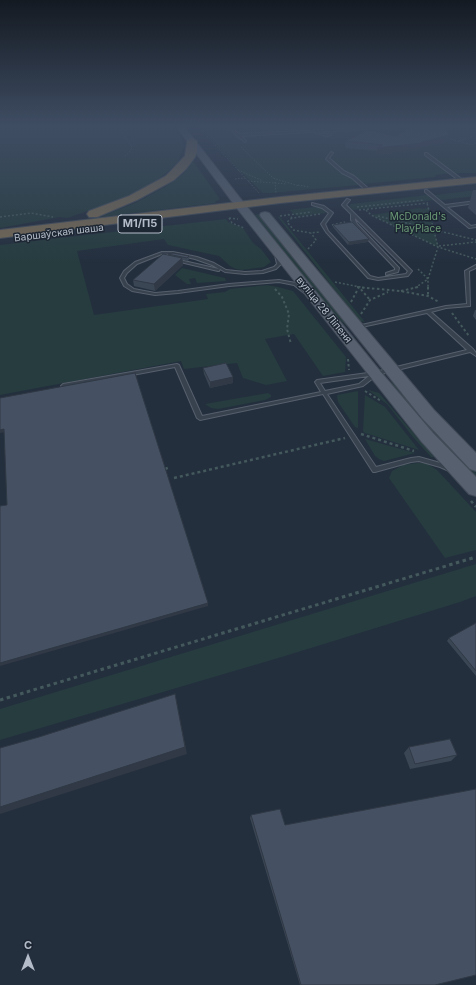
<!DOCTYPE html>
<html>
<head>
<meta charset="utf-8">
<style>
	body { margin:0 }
	#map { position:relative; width:476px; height:985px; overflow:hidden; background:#242f3e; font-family:Inter,sans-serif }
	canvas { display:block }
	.north { position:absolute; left:8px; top:937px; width:40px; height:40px; -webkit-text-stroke:3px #1d2633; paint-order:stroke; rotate:0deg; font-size:11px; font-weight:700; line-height:16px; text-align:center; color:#b4bcc9 }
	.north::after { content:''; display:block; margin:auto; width:14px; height:18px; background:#b4bcc9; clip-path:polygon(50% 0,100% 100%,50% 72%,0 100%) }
</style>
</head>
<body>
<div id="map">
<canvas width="476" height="985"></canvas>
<div class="north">С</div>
</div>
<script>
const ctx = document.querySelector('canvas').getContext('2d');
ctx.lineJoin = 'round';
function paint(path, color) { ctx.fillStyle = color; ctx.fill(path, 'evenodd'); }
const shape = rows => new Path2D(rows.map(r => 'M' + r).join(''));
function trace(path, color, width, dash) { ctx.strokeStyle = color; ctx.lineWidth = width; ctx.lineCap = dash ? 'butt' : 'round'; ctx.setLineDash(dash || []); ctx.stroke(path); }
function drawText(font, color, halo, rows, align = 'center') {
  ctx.font = font + ' Inter,sans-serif'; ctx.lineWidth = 3; ctx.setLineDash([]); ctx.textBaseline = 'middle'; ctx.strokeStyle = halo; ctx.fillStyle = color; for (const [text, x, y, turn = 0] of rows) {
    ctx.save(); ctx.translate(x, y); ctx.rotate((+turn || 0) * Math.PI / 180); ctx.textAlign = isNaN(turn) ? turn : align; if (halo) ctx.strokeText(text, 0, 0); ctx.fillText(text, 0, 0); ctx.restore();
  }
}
const green = shape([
	[0,125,173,125,182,138,184,147,178,162,164,175,148,187,120,200,67,218,60,217,0,228],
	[199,125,476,125,476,173,452,173,436,175,435,177,365,184,363,182,357,182,359,185,271,193,263,193,236,167],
	[193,161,220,199,215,202,216,203,100,217,135,203,165,187,183,174],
	[476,190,476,196,441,200,435,195],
	[427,195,433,200,353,210,349,206,351,204],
	[315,207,322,208,326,213,297,216,289,210],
	[420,208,422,209,429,208,438,247,371,215],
	[259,214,341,315,353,331,336,317,255,215],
	[278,217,280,217,365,322,359,321],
	[226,219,228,222,243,228,253,243,261,249,271,262,264,267,242,270,236,269,230,266,219,256,168,245,164,239,77,251,94,315,208,299,206,294,225,292,230,289,267,285,278,287,293,291,346,357,345,372,323,376,294,334,265,339,287,381,266,385,243,378,237,363,184,369,181,361,0,395,0,245],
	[182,268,225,278,226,281,197,283,195,278,189,279,191,284,187,284,175,275],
	[390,382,393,383,422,417,476,473,476,479,417,417],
	[368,390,379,393,434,457,431,457,413,437,387,404],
	[358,391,358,428,355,427,338,402,337,395],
	[268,393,271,395,271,397,265,400,218,409,211,408,205,404],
	[365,395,385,407,419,450,365,433,363,431],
	[365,439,415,453,384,461,379,459,375,456],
	[418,463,426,463,437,470,476,512,476,550,445,558,389,478,392,471,403,465],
	[476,564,476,596,460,602,285,656,0,740,0,709]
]);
const water = shape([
	[258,125,382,125,269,131,262,130]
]);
const pathFar4 = shape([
	[121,125,121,131,132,147,129,153,123,157],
	[197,125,259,193],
	[0,127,20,125],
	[446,138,472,145,476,143],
	[459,141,476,135],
	[241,147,273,178,299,186],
	[238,170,263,181],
	[235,179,245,178],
	[248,181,287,184],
	[275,182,276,193],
	[298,185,309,187]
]);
const pathFar3 = shape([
	[357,207,424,200],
	[359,210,428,203],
	[366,210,371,215,438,247,476,259],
	[288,214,292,218,320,214],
	[280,216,312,212],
	[378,216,476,240],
	[0,217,31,213,53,217],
	[229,218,238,219],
	[229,218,232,223,244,228],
	[292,218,287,222,293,229],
	[332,225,345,222],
	[293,230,311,233,320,232],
	[439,246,476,242],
	[308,249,316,240,311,233],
	[418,269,428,279,428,288],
	[335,282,365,288],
	[415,288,428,279,438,247,427,203]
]);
const pathFar2 = shape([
	[357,287,400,291,428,296,439,302],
	[428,287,428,296],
	[275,289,282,297,289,314,287,329,291,344],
	[401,291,418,287],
	[351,302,359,287,370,300],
	[452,313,469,336],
	[361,314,370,300,388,292],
	[348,359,349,370],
	[365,391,381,401]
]);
const pathFar1 = shape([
	[361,434,414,451],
	[165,469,170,467],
	[174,478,345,438],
	[471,501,476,507]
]);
const path = shape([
	[0,700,476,557]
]);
const lane = shape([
	[227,125,230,125,239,134,416,125,433,125,333,131,331,135,327,136,315,133,316,132,327,134,329,134,330,131,241,136,246,141,245,142,237,136,227,125],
	[331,152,333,153,329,158,344,171,354,176,370,190,370,192,368,192,352,178,342,173,326,159,331,152],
	[425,153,427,153,463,180,463,182,461,182,425,155,425,153],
	[425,190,427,190,445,205,476,201,476,203,447,207,471,226,476,225,476,227,469,228,425,192,425,190],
	[347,199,350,200,346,205,412,271,408,276,378,280,368,278,326,232,321,224,329,213,322,208,312,205,312,203,324,206,332,212,333,213,325,224,328,231,370,276,378,278,406,274,408,271,355,218,355,220,357,224,399,268,398,272,386,275,386,273,395,270,395,268,355,226,351,220,351,214,342,205,347,199],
	[162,252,173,252,197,257,214,263,226,270,245,272,262,271,274,267,277,264,275,255,277,254,279,255,281,264,276,269,263,273,245,274,225,272,220,269,219,271,218,271,176,261,174,260,175,259,219,269,212,265,195,259,173,254,162,254,137,264,127,273,124,278,127,284,134,289,155,293,178,291,229,284,279,280,296,283,307,292,304,293,294,285,279,282,229,286,178,293,155,295,132,291,124,286,120,278,124,271,135,262,162,252],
	[476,265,476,268,469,271,470,306,446,308,431,312,473,349,476,353,476,356,470,352,377,375,363,386,327,394,376,467,411,458,419,457,444,464,451,467,452,469,451,471,449,471,440,467,419,461,411,462,375,472,373,472,323,394,200,420,197,418,175,367,63,388,61,386,63,384,177,364,179,365,202,416,321,392,315,382,317,380,375,372,467,350,427,313,357,328,355,327,357,326,446,306,467,304,465,271,476,265],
	[369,376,359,384,325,391,320,383,369,376]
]);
const primary = shape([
	[175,125,183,125,244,203,380,371,433,433,476,477,476,496,469,494,421,441,236,207,175,125],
	[265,212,269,213,434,410,476,453,476,471,470,469,422,418,261,217,260,215,261,213,265,212]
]);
const highway = shape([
	[192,138,197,141,197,151,195,157,186,169,174,180,137,200,97,217,89,217,87,214,89,211,129,196,166,176,185,156,187,141,192,138],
	[476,177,476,183,280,203,0,238,0,230,280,197,476,177]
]);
const wall = shape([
	[396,136,447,142,420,148,420,150,376,155,377,151,345,148,346,141],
	[473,190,476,190,476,215,468,208],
	[333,225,368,242,348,245,333,227],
	[168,254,189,256,189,259,188,261,183,260,183,265,155,291,134,286,133,280,168,255],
	[475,310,476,310,476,320,473,316],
	[203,368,233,383,210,388,204,374],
	[476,623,476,676,447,641,449,638],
	[409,747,457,755,451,761,410,769,404,753],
	[251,815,285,825,435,985,300,985,250,818]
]);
const shadedWall = shape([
	[449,135,447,142,420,148,420,150,376,155,377,148,422,142],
	[369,239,368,242,348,245,349,242],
	[182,258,183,265,155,291,154,284],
	[233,377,233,383,210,388,210,382],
	[4,429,5,432,0,433,0,430],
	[208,603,208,606,0,666,0,663],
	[175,694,187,754,0,814,0,807]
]);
const building = shape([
	[414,125,444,125,449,135,422,142,422,143,377,148,383,145,346,141,368,130,396,136,414,125],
	[352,222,369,239,349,242,333,225,352,222],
	[173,253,189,256,187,258,168,254,173,253],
	[163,254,182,258,154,284,133,280,163,254],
	[226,363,233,377,210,382,203,368,226,363],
	[135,373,208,603,0,663,0,506,7,505,4,429,0,430,0,398,135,373],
	[476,623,476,671,449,638,476,623],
	[175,694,185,747,0,807,0,748,39,737,175,694],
	[450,739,457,755,415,764,409,747,450,739],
	[476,789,476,975,435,985,301,985,251,815,280,809,285,825,476,789]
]);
const farParknames = [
	["McDonald's",418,217],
	["PlayPlace",418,229]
];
const farStreetnames = [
	["Варшаўская шаша",59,233,-7],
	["вуліца 28 Ліпеня",324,310,51]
];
const shields = [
	[140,224,44]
];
const shieldNames = [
	["М1/П5",140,224]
];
paint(green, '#263c3f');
paint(water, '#394c67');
trace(lane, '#565f6c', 2);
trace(primary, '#414a57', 2);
trace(highway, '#434c59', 2);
trace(pathFar4, '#44595c', 1, [1.5, 1.5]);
trace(pathFar3, '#44595c', 1.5, [2, 2]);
trace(pathFar2, '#44595c', 2, [2.5, 2.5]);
trace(pathFar1, '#44595c', 2.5, [3, 3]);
trace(path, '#44595c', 3, [3.5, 3.5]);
paint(lane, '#38414e');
paint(primary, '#56606e');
paint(highway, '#746855');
paint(wall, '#3b4654');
paint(shadedWall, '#303945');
paint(building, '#455162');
trace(building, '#303945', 1);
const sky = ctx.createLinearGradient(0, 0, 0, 263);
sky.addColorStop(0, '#141a22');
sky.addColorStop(0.48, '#3f4d63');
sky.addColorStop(1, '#3f4d6300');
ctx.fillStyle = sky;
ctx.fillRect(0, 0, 476, 263);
drawText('10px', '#6b9a76', '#1d2633', farParknames);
drawText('10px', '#b4bcc9', '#1d2633', farStreetnames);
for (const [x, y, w] of shields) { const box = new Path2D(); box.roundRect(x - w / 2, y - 9, w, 18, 3); ctx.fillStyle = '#1d2633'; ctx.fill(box); trace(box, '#b4bcc9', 1); }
drawText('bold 11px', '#b4bcc9', null, shieldNames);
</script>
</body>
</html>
